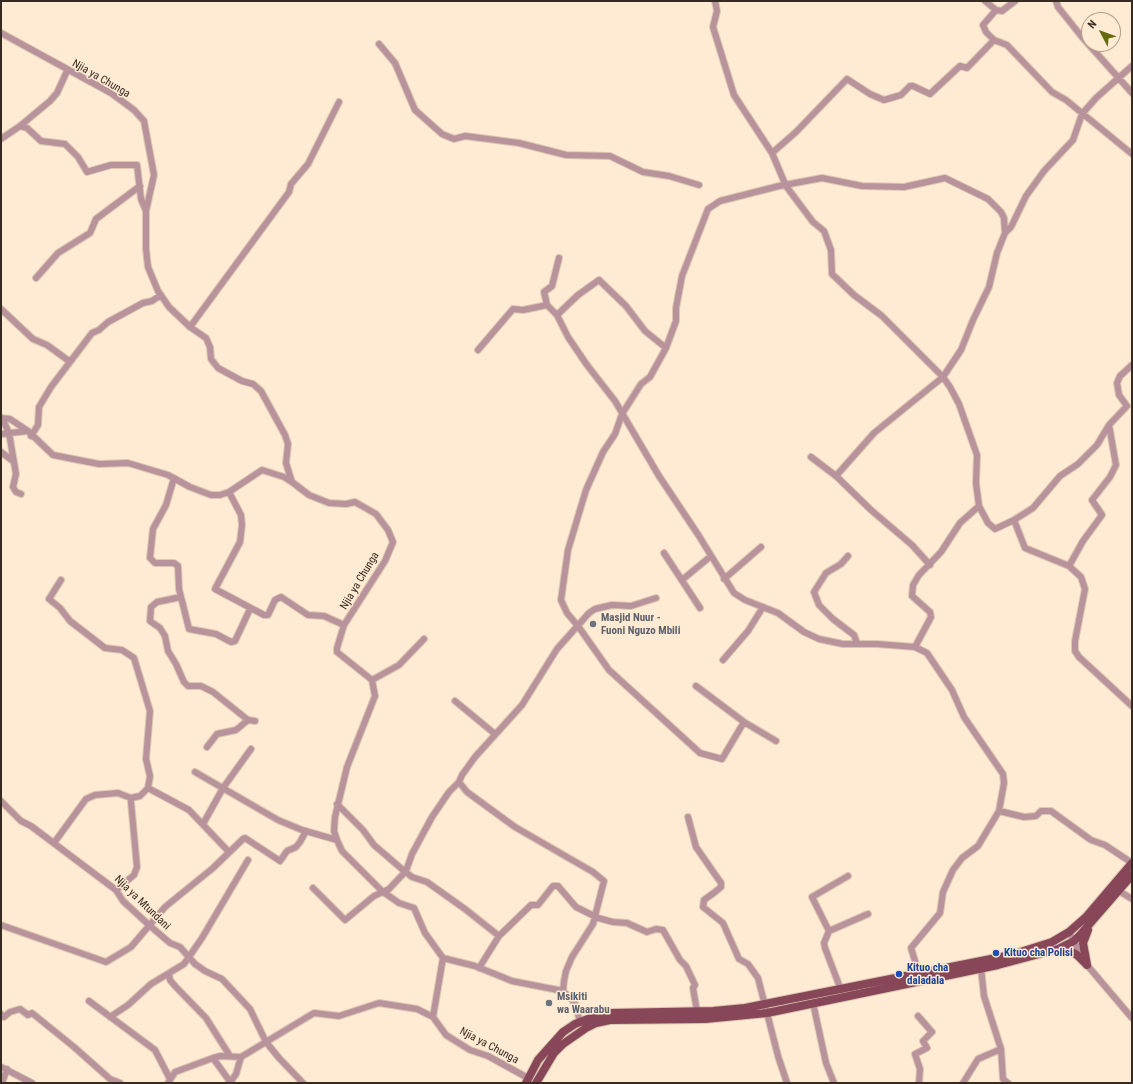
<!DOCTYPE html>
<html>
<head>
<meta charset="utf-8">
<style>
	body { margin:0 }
	#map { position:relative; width:1133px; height:1084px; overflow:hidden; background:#ffead3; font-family:"Roboto Condensed",sans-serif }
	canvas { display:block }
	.frame { position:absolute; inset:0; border:2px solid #352b20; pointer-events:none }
	.north { position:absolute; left:1081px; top:12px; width:40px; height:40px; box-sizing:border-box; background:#ffead3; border:1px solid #ae9e8b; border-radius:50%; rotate:311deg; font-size:11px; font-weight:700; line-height:16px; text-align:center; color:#352b20 }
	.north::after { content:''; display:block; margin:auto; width:14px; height:18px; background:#646b0e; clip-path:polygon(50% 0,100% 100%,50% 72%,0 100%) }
</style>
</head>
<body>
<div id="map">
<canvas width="1133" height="1084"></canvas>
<div class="frame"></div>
<div class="north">N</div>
</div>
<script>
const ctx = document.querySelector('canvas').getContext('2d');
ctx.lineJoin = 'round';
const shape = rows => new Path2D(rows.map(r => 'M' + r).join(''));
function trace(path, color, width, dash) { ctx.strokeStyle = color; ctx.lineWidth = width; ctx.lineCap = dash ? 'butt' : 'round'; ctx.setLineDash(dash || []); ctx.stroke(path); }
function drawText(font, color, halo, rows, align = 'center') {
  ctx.font = font + ' "Roboto Condensed",sans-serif'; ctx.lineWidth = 3; ctx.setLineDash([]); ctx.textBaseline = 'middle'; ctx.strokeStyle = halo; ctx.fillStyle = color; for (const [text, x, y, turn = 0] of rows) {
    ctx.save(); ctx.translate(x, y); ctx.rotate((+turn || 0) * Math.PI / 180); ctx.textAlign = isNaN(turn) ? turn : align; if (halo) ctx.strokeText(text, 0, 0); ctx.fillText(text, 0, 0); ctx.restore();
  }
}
const minor = shape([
	[715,1,717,11,713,27,734,95,772,153],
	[985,1,996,10,983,25,986,32,994,40,1007,45,1052,92,1066,100,1132,154],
	[1056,1,1058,7,1082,37,1132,93],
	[996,10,1002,11,1015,1],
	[1,33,111,93,134,110,144,121,154,175,146,211,146,249,148,267,158,291,169,307,190,327,206,338,210,347,211,359,218,368,242,381,253,384,261,391,285,435,288,444,286,463,292,482,309,495,329,503,346,504,355,502,376,514,388,530,393,542,385,561,344,625,337,648,337,652,372,680,375,696,347,767,335,817,334,831,337,840,342,851,382,891,399,903,414,908,425,933,443,958,433,1017,446,1035,470,1050,488,1056,528,1078],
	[994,40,967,68,960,66,930,94,913,86,910,86,901,95,884,100,870,94,847,79,796,132,772,153,786,186,813,222,824,231,831,250,832,274,854,295,882,316,943,377,950,387,959,404,977,455,976,483,979,506,988,523,995,529,1014,520,1025,548,1069,566,1081,577,1085,589,1075,641,1075,651,1079,657,1132,706],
	[379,44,395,63,415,110,442,134,454,139,465,136,519,143,566,155,610,156,643,172,669,176,699,185],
	[20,126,27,128,41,141,65,144,78,157,87,172,111,165,137,165,141,199,146,211],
	[1,139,20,126,50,101,57,93,67,71],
	[559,258,552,286,544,292,547,305,557,315,568,337,587,365,615,401,659,476,699,536,734,593,745,600,778,613,804,632,819,639,843,644,877,644,915,647,927,653,952,690,964,717,1003,774,1004,783,999,811,978,846,962,858,953,870,943,892,940,913,911,948,919,974],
	[36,278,58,253,90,233,96,219,140,186],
	[1,309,33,339,47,345,69,361],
	[557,315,578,295,599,280,626,306,645,331,666,348],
	[190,327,289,192,291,184,308,164,339,102],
	[478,350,513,309,523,310,547,305],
	[1,418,10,419,28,431,53,455,99,464,128,463,168,475,190,487,211,495,220,495,229,492,262,470,284,477,292,482],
	[2,418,9,433,16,474,13,487,16,492,21,494],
	[1,434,28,431],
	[31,436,38,425,39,407,51,387,92,333,99,330,108,322,143,303,152,301,161,295],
	[1,452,13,461],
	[811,457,836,476],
	[174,478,166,505,153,529,150,558,155,563,174,563,178,566,179,589,189,629,216,634,231,642,235,641,250,609],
	[229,492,241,515,242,525,240,542,215,589,264,615,268,615,275,600,281,597,308,615,324,616,344,625],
	[1014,520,1033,508,1060,476,1078,464,1097,445,1109,425],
	[664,553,700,608],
	[848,556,841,564,826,573,814,592,819,605,833,619,854,635,857,643],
	[930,565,912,545,871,510,836,476,874,433,943,377,961,350,973,320,989,287,997,253,1005,233,1011,227,1026,196,1044,171,1073,140,1082,114,1096,98,1132,66],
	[1069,566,1083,541,1102,515,1092,500,1110,477,1116,465,1109,425,1127,406,1119,395,1117,383,1120,376,1132,365],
	[724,579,761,547],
	[61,580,49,599,60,608,70,621,105,648,122,650,134,658,150,711,146,759,150,776,148,788,140,796,131,798,131,802,137,867,134,875,116,890],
	[682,580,711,556],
	[181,597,157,602,151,607,150,621,160,628,165,636,168,651,176,664,184,682,188,686,201,686,213,692,248,720,255,721],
	[915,647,931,617,930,612,912,596,913,585,919,575,941,552,960,523,979,506],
	[723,660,748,631,763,607],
	[372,680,399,665,424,639],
	[696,686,744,722,776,741],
	[455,701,495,734],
	[744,722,722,759,700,753,609,670,578,626,567,613,561,600,568,550,586,490,603,452,615,434,622,414,641,384,650,377,666,348,676,321,676,308,682,276,708,209,720,201,779,186,822,178,862,186,904,187,945,178,988,199,1001,212,1004,218,1005,233],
	[207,747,217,734,236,730,248,720],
	[195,772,278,820,302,830,337,840],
	[459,782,467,792,515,827,593,872,604,881,593,924,572,957,566,971,564,981,563,991,575,1003,580,1022],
	[148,788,189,810,229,852],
	[1,801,21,821,31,826,116,890,123,901,149,925,170,943,180,947,195,964,205,971,222,979,250,1009,266,1042,279,1058,303,1083],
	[337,804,363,830,374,845,403,870,412,877,427,882,465,909,499,936,479,968],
	[999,811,1024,817,1036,816,1041,811,1051,811,1091,840,1105,845,1132,863],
	[688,817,696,847,721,883,721,887,715,892,704,900,703,907,723,923,739,959,748,964,758,978,778,1056,787,1083],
	[203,824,223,788,251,749],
	[54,843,86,799,95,795,118,793,131,798],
	[313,888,345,920,374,896,389,889,406,871,412,854,432,817,449,792,459,782,462,775,475,757,522,705,557,649,589,613,595,609,612,605,631,606,656,598],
	[1119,891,1132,899],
	[1,925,106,962,131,947,165,907,213,868,243,839,245,838,280,861,287,851,296,847,300,842,306,831],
	[829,931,868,914],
	[1069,932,1087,965,1132,1018],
	[499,936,531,905,538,905,553,886,558,886,576,907,598,918,613,922,627,923,647,932,656,929,663,930,680,960,686,966,695,985,693,988,697,1011],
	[443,958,475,966,512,981,563,991],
	[981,968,984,996,1001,1049,1003,1079,1008,1083],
	[169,974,170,980,175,986,206,1018,230,1056],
	[841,990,825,948,824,943,829,931,812,897,848,876],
	[89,1001,155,1050,170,1079],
	[813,1003,826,1063,834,1083],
	[1,1014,4,1017,10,1012,20,1009,28,1015,32,1013,74,1047,110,1079,120,1083],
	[918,1016,932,1032,923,1041,927,1048,915,1054,920,1069,919,1083],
	[110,1017,128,1005,151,984,184,964,202,938,248,860],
	[213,1058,231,1083],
	[1,1067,32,1083],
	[2,1083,7,1069],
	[168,1083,175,1072,213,1058,220,1056,241,1057,314,1013,339,1016,379,1003,417,1009,433,1017],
	[232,1083,231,1081,236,1074,241,1057],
	[963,1083,978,1059,1001,1049]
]);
const major = shape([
	[1059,949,1067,949,1077,955,1087,965],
	[1087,965,1083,943,1088,930],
	[526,1083,538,1060,563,1032,575,1024,593,1017,611,1013,713,1011,745,1008,1011,955,1052,942,1069,932,1086,917,1132,863],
	[536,1083,554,1053,563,1044,586,1028,596,1023,610,1020,705,1019,767,1013,998,965,1058,949,1074,941,1080,935,1132,875]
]);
const markers = [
	[593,624,4,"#6b7280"],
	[996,953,4,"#1a4fb4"],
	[899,974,4,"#1a4fb4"],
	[549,1003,4,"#6b7280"]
];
const streetNames = [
	["Njia ya Chunga",101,79,30],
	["Njia ya Chunga",360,581,-59],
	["Njia ya Mtundani",142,903,44],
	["Njia ya Chunga",489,1046,28]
];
const worshipNames = [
	["Masjid Nuur -",601,618],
	["Fuoni Nguzo Mbili",601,631],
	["Msikiti",557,997],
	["wa Waarabu",557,1010]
];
const transitNames = [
	["Kituo cha Polisi",1004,953],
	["Kituo cha",907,968],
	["daladala",907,981]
];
trace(minor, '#dbc8b3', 8);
trace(major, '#dbc8b3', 10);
trace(minor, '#b9939b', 6);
trace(major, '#874758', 8);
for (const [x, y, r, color] of markers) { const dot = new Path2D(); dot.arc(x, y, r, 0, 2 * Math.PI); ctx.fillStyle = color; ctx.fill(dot); trace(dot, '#ffead3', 1.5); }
drawText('11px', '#352b20', '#ffead3', streetNames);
drawText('bold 11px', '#5b616d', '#ffead3', worshipNames, 'left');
drawText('bold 11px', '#164399', '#ffead3', transitNames, 'left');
</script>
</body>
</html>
